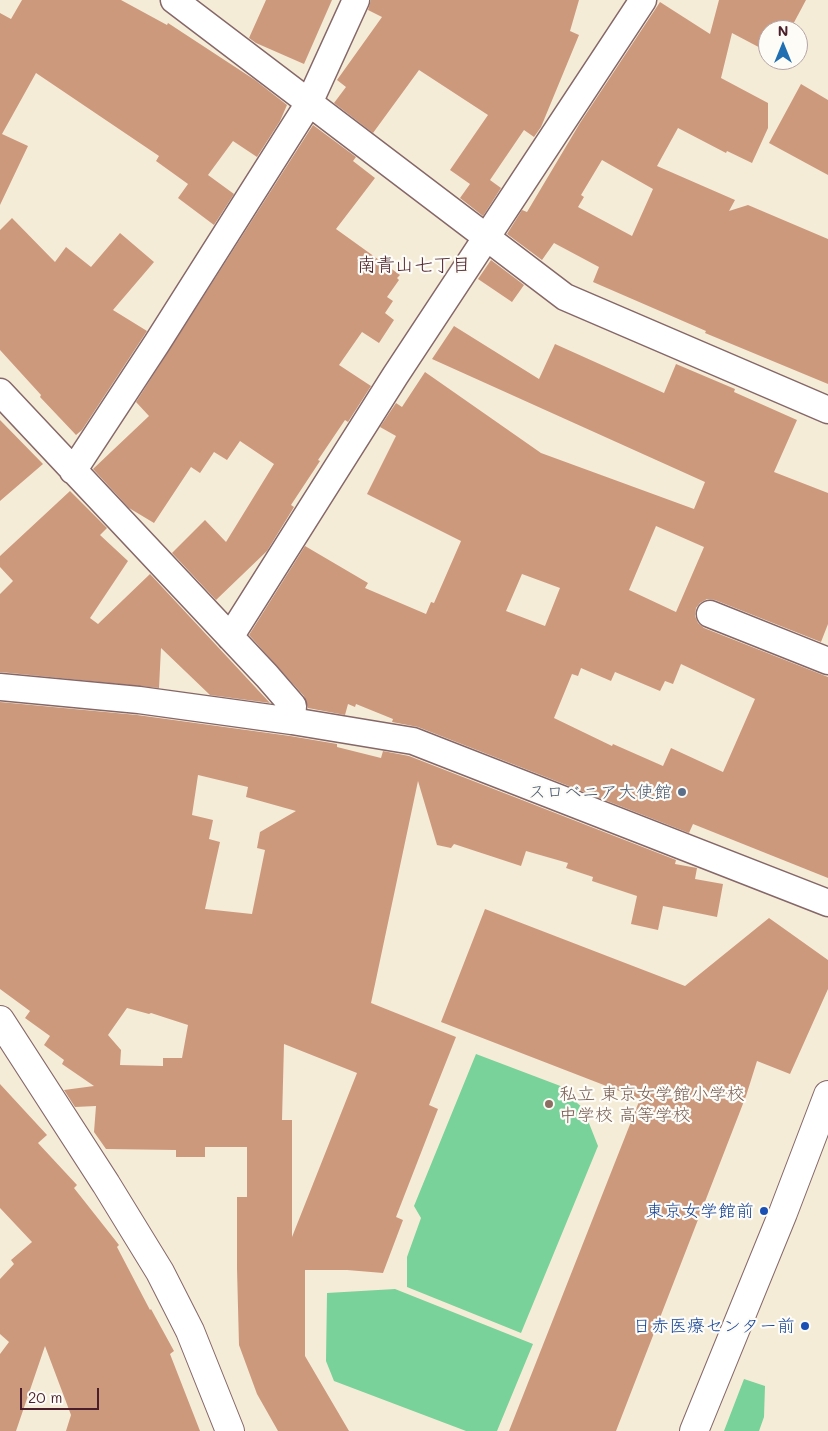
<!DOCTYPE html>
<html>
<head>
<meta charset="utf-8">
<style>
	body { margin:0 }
	#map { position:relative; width:828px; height:1431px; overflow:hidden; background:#f5ecd8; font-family:Mali,sans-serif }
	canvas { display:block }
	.north { position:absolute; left:758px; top:20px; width:50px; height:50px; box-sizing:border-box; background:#fdfcf7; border:1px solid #b5a4a5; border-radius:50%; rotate:0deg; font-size:14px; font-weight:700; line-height:20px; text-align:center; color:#4a1f2b }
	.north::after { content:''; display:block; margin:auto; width:18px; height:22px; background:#1f6fb2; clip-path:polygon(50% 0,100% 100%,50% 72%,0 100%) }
	.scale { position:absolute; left:20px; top:1388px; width:79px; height:22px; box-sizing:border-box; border:2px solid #4a1f2b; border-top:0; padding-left:6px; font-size:15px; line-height:18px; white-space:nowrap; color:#4a1f2b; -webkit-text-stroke:4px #fdfcf7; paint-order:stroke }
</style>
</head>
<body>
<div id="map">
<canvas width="828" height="1431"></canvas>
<div class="north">N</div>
<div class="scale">20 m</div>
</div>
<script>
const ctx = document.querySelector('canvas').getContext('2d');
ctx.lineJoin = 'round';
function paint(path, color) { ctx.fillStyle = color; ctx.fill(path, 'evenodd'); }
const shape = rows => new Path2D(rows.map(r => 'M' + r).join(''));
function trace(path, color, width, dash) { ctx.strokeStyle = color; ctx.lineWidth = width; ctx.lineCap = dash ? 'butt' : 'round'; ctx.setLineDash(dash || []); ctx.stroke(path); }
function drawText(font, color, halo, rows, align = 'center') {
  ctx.font = font + ' Mali,"Klee One",sans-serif'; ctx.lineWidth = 4.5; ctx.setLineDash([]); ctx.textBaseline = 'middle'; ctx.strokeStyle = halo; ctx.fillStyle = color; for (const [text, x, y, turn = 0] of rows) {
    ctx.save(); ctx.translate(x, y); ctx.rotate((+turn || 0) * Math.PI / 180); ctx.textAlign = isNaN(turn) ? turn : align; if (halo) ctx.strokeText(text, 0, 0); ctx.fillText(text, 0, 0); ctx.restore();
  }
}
const green = shape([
	[476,1054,571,1090,570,1097,583,1108,598,1146,521,1333,407,1287,407,1257,421,1218,414,1206],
	[395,1289,533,1344,497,1431,466,1431,334,1381,326,1361,327,1293],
	[744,1379,765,1386,764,1417,759,1431,724,1431]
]);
const building = shape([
	[22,0,121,0,167,25,168,23,255,80,287,105,280,121,257,157,233,141,208,175,234,194,214,225,178,198,188,184,156,161,159,156,36,73,2,134,28,146,0,205,0,13,11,19],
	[266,0,332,0,304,64,256,43,249,38],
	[371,0,579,0,570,31,579,35,541,127,534,137,524,130,490,180,501,188,483,216,460,198,470,184,450,170,488,115,419,70,373,133,334,103,346,87,337,80,382,17,368,10],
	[719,0,806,0,790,30,768,30,768,52,732,33,721,78,768,103,768,128,752,163,727,151,726,153,678,128,657,166,735,200,729,211,748,205,828,239,828,384,705,333,706,331,593,282,599,267,554,243,542,260,507,234,522,210,527,212,580,123,660,2,710,34],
	[602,160,653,189,632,236,578,207,584,197,581,195],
	[801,84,828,100,828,175,769,143],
	[313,125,356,157,353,161,375,178,336,229,400,275,397,278,399,280,387,297,393,301,385,313,394,320,379,343,362,332,339,365,371,386,348,422,345,420,318,460,320,461,291,505,294,507,267,551,216,600,172,553,205,520,226,542,274,464,240,441,227,460,214,452,200,473,191,467,154,523,129,508,93,469,149,416,136,402],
	[12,218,55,262,66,247,91,267,120,233,154,262,113,310,147,331,82,430,76,435,40,397,41,395,0,350,0,230],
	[491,260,524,285,512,302,478,279],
	[454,326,539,379,555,344,664,393,676,364,735,389,734,392,797,420,774,472,828,493,828,624,821,642,715,600,707,599,700,603,696,608,695,616,698,623,704,628,828,677,828,878,693,824,689,833,418,727,392,722,393,719,356,704,355,707,348,704,345,715,308,708,304,696,249,635,305,546,368,583,365,588,426,614,431,602,434,603,461,541,367,494,396,436,380,427,396,403,402,407,425,372,541,453,694,509,705,482,432,359],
	[656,526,704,547,676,612,629,590],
	[522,574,560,588,545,626,506,611],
	[681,664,755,699,723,772,671,748,663,766,613,744,612,746,554,718,572,674,578,676,581,668,611,681,615,672,660,691,665,681,673,684],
	[0,420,43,464,0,501],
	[70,491,107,528,100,535,128,561,90,618,98,624,150,574,270,703,210,695,161,648,159,688,0,672,0,594,13,581,0,567,0,556],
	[0,702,137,715,290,736,337,744,337,747,381,758,383,751,409,756,676,860,675,864,697,868,695,879,723,884,717,917,663,906,658,930,631,924,637,896,592,881,593,877,566,868,568,863,526,851,521,866,454,844,451,848,437,845,418,781,371,1003,456,1037,429,1105,438,1109,396,1217,403,1220,383,1273,347,1270,305,1270,305,1356,349,1431,278,1431,257,1394,239,1345,237,1269,237,1197,247,1197,247,1147,205,1147,205,1157,176,1157,176,1150,106,1149,94,1132,96,1106,75,1107,64,1090,94,1086,62,1064,64,1060,44,1045,50,1036,25,1018,30,1011,0,989],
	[198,775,248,787,246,797,296,811,260,832,257,848,265,850,252,914,205,909,220,842,209,839,213,820,192,815],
	[127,1008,149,1014,151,1013,188,1025,182,1058,163,1058,163,1066,120,1065,121,1050,108,1035],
	[284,1044,357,1073,292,1237,292,1120,282,1120],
	[485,909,685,986,769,918,828,960,828,989,790,1074,757,1061,746,1096,616,1431,509,1431,640,1099,441,1022],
	[0,1084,47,1135,38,1143,77,1185,74,1188,119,1245,117,1247,150,1310,151,1309,174,1351,170,1354,200,1431,66,1431,71,1415,45,1346,16,1431,0,1431,0,1354,9,1342,0,1334,0,1279,14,1264,11,1260,32,1242,0,1208]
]);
const minor = shape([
	[174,0,565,297,828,410],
	[0,392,267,676,293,706,292,721],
	[73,471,157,343,309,103,356,0],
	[710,614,828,661],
	[230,637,395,376,643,0],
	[0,687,139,700,292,721,413,741,828,903]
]);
const tertiary = shape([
	[0,1020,106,1184,160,1272,190,1331,230,1431],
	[694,1431,783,1213,828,1095]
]);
const markers = [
	[682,792,5,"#5c6f8a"],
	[549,1104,5,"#8d6e63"],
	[764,1211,5,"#1a4fb4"],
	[805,1326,5,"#1a4fb4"]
];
const serviceNames = [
	["スロベニア大使館",672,792]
];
const educationNames = [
	["私立 東京女学館小学校",559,1094],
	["中学校 高等学校",559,1115]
];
const transitNames = [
	["東京女学館前",754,1211],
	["日赤医療センター前",795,1326]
];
const neighbourhoodNames = [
	["南青山七丁目",414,265]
];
paint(green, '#78d299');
paint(building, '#cd997d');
trace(minor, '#866768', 29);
trace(tertiary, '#866768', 30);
trace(minor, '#fff', 26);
trace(tertiary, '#fff', 28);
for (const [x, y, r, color] of markers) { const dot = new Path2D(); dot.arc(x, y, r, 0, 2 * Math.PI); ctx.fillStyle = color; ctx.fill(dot); trace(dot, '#fdfcf7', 2); }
drawText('18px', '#4e5e75', '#fdfcf7', serviceNames, 'right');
drawText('18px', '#785e54', '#fdfcf7', educationNames, 'left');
drawText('18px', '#164399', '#fdfcf7', transitNames, 'right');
drawText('19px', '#4a1f2b', '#fdfcf7', neighbourhoodNames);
</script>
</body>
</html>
